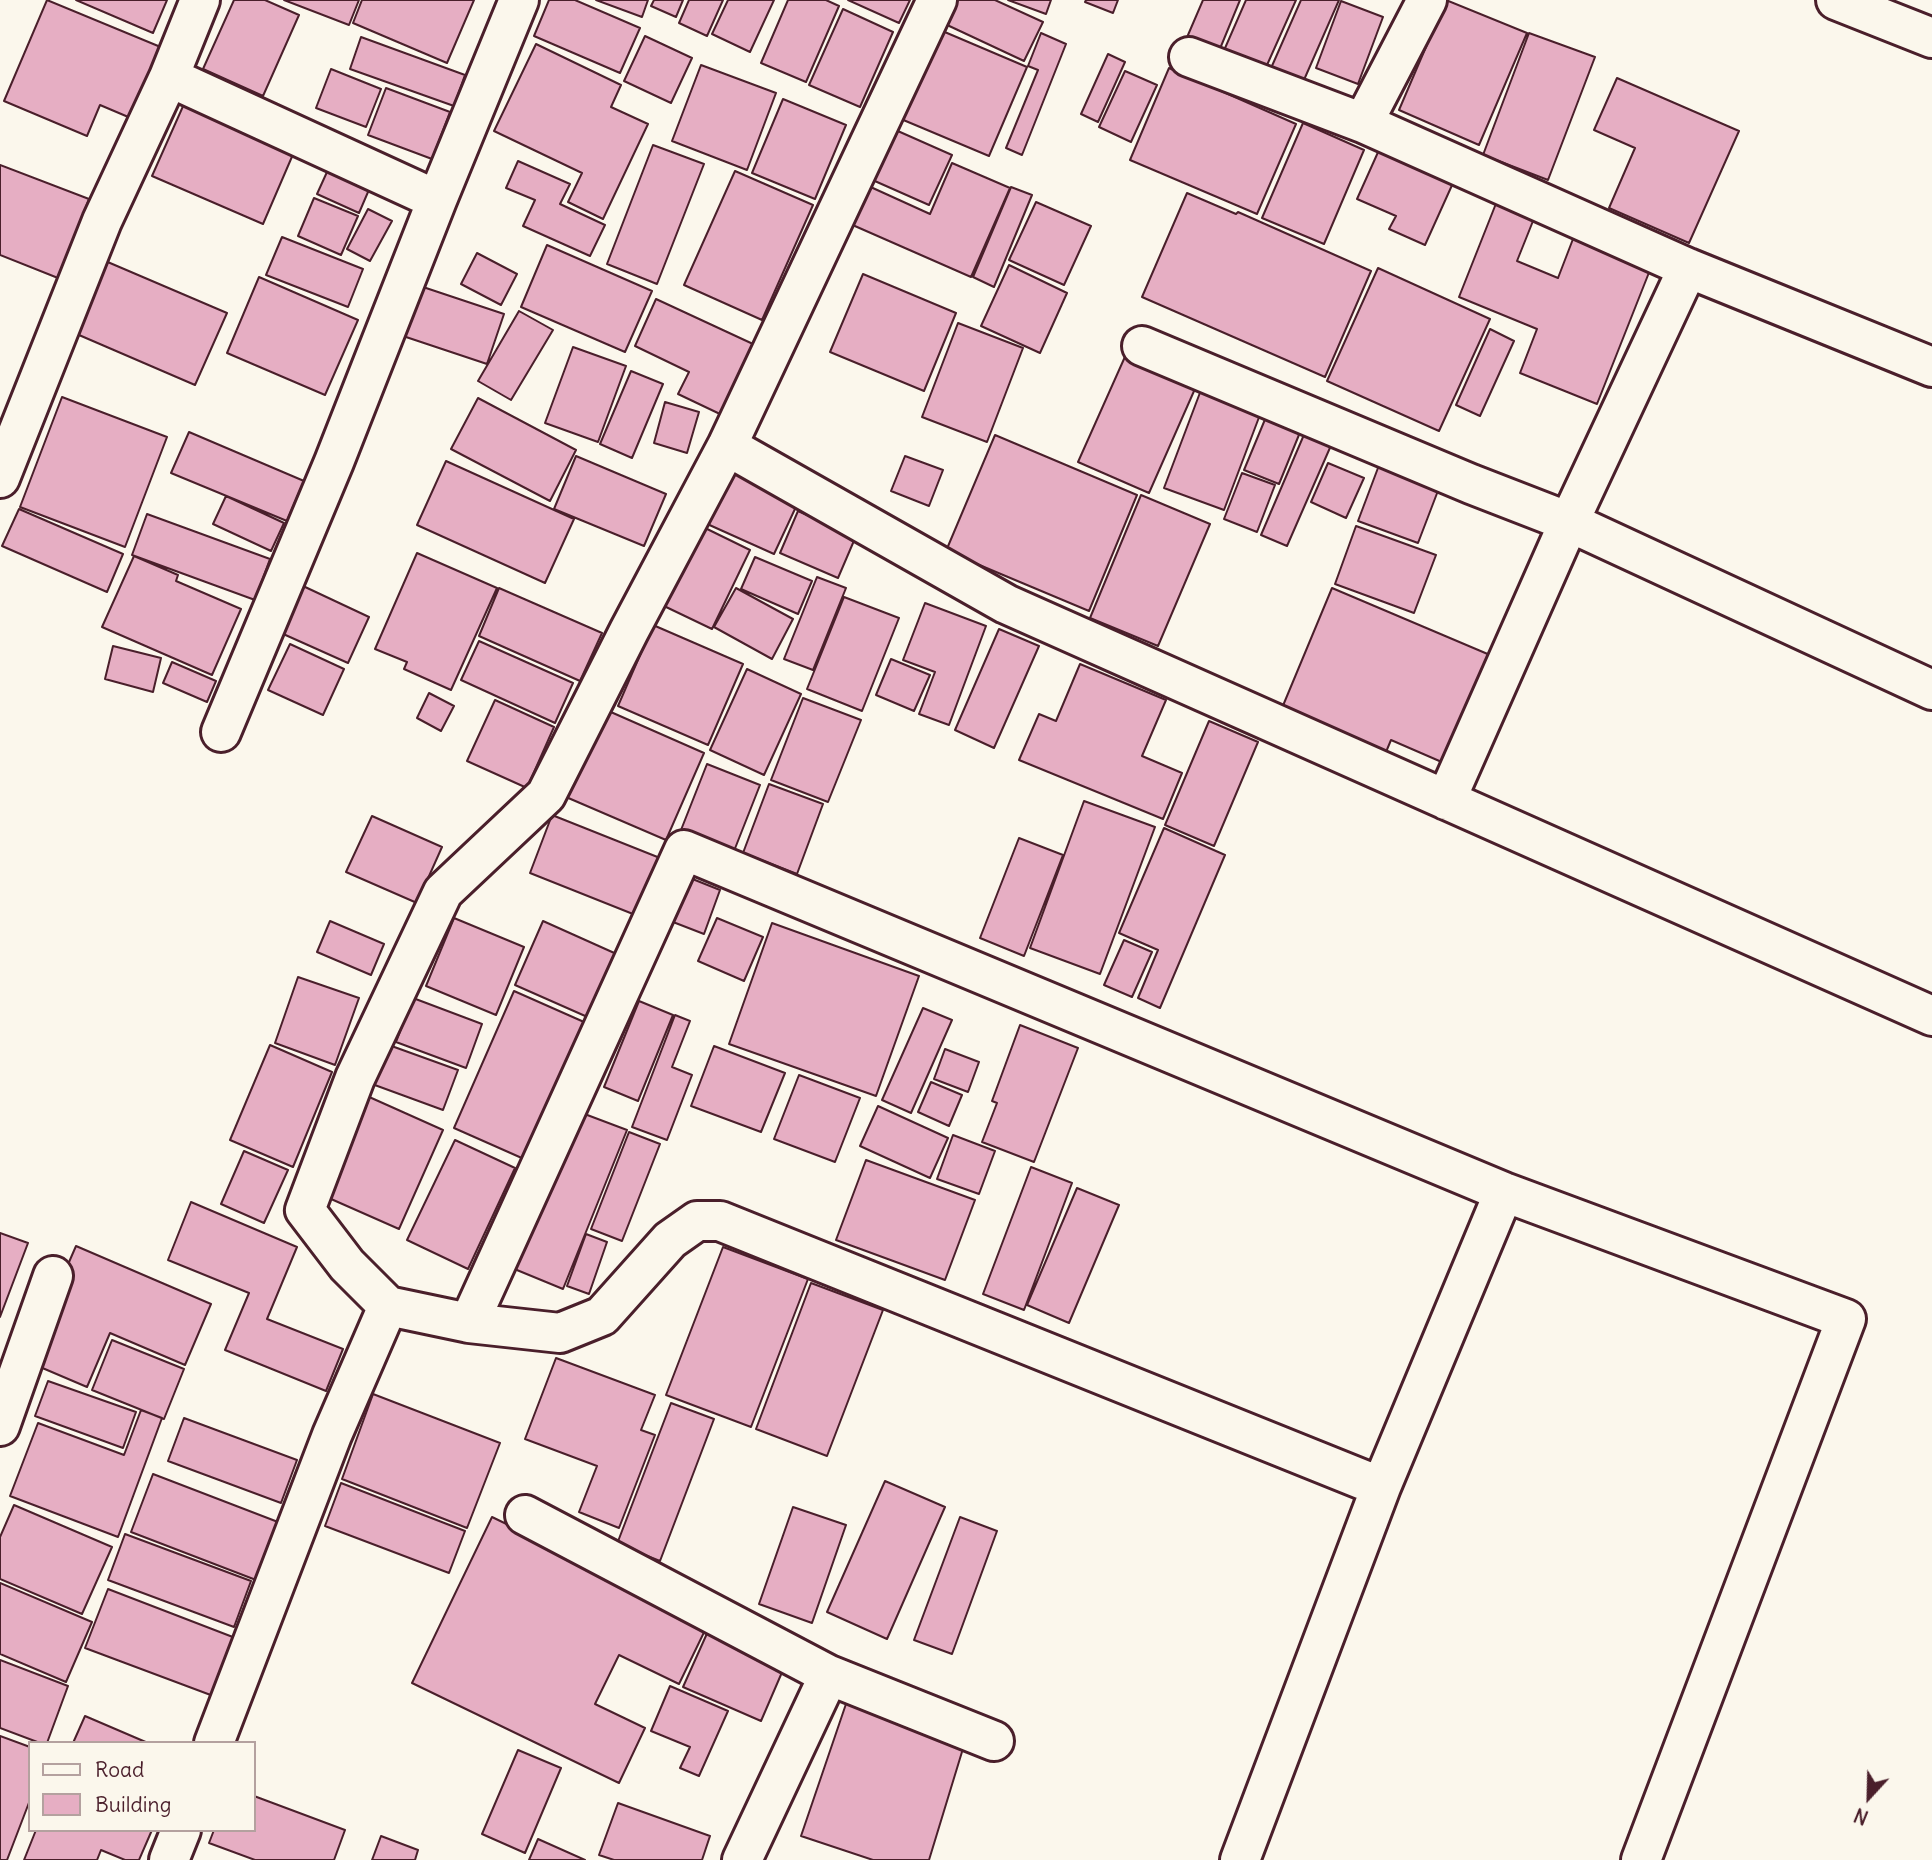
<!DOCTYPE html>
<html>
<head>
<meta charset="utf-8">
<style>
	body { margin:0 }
	#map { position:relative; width:1932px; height:1860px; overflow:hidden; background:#fbf7ec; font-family:Delius,sans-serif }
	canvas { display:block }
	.legend { position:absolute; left:28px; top:1741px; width:228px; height:91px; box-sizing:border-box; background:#fbf7ec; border:2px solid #b4a19f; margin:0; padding:9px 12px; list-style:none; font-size:21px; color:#4a1f2b }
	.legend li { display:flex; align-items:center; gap:14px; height:35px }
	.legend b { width:35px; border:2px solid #b4a19f }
	.north { position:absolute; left:1834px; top:1762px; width:70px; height:70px; -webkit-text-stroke:5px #fbf7ec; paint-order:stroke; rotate:202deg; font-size:19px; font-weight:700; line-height:28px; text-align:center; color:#4a1f2b }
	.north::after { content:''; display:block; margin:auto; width:24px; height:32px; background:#4a1f2b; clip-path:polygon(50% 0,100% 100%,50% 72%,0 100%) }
</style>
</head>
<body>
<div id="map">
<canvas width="1932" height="1860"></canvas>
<ul class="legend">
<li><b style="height:9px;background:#fbf7ec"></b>Road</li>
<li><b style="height:19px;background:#e6aec3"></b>Building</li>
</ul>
<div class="north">N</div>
</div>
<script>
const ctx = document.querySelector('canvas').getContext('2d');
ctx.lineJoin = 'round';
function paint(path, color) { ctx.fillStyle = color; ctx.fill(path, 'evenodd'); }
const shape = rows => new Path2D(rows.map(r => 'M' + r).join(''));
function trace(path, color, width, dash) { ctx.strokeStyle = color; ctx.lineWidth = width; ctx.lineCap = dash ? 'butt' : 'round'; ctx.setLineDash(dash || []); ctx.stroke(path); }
const building = shape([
	[47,0,163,48,133,119,100,105,87,136,4,101,47,0],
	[76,0,167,0,153,33,76,0],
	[234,0,265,0,299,15,263,96,203,69,234,0],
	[284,0,359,0,349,25,284,0],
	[362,0,474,0,447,63,353,23,362,0],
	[549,0,575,0,640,28,620,73,534,36,549,0],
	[596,0,648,0,642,17,596,0],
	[654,0,683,0,676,17,651,6,654,0],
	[689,0,723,0,707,36,679,23,689,0],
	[728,0,774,0,750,52,712,34,728,0],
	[788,0,826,0,839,6,806,82,761,63,788,0],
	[848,0,910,0,899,23,848,0],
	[956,0,995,0,1043,22,1024,61,945,24,956,0],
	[1008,0,1051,0,1046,14,1008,0],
	[1086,0,1118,0,1113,13,1085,2,1086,0],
	[1203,0,1240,0,1217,56,1185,42,1203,0],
	[1246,0,1296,0,1263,74,1222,55,1246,0],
	[1301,0,1339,0,1300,89,1268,75,1301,0],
	[1446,0,1527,33,1479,145,1399,110,1446,0],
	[1341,1,1383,17,1358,84,1316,68,1341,1],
	[843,9,893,32,860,107,809,85,843,9],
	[940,30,1027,67,989,156,901,119,940,30],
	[1041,33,1066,44,1022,155,1006,148,1038,70,1028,66,1041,33],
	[1529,33,1595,57,1548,180,1483,155,1529,33],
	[645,36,692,58,671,103,624,81,645,36],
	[361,37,465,75,454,106,350,69,361,37],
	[536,44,621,85,611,107,648,124,603,219,568,202,582,173,494,131,536,44],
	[1108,54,1125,62,1098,122,1081,114,1108,54],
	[701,65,776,93,747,170,672,141,701,65],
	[1169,68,1296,124,1257,214,1130,160,1169,68],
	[331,69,381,89,366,127,316,108,331,69],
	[1125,71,1157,85,1131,142,1099,127,1125,71],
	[1617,78,1739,131,1689,243,1609,208,1635,148,1594,130,1617,78],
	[386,88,450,112,432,159,368,135,386,88],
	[783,99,846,125,815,199,752,173,783,99],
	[184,104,294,152,263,224,152,176,184,104],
	[1303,123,1364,150,1324,244,1262,218,1303,123],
	[891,128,952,155,929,205,868,178,891,128],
	[653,145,704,164,657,284,607,264,653,145],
	[1379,150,1453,183,1425,245,1389,229,1396,216,1357,199,1379,150],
	[332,161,374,178,359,213,317,194,332,161],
	[518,161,570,184,560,204,605,225,590,256,523,226,535,200,506,188,518,161],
	[952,163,1010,188,971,277,848,223,864,184,930,214,952,163],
	[0,165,89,199,58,278,0,255,0,165],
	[735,171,813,205,762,320,684,285,735,171],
	[1011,187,1032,195,994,287,973,277,1011,187],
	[1187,193,1236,214,1238,212,1371,271,1325,377,1142,297,1187,193],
	[314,198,358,216,341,255,298,236,314,198],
	[1497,201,1535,216,1517,261,1558,278,1573,239,1650,270,1597,404,1520,373,1537,329,1459,297,1497,201],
	[1036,202,1091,226,1064,285,1009,260,1036,202],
	[368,209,392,221,370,261,347,249,368,209],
	[282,237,363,269,348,307,266,275,282,237],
	[547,245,652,291,625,352,521,307,547,245],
	[477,253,517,274,501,305,461,284,477,253],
	[103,260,227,313,195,385,72,332,103,260],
	[1009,265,1067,293,1040,353,981,326,1009,265],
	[1378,268,1490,319,1439,431,1327,381,1378,268],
	[863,274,956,313,924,391,830,352,863,274],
	[259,277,358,320,325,395,227,353,259,277],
	[420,286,504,314,487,364,403,336,420,286],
	[656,299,753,344,720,414,678,394,689,372,635,346,656,299],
	[519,311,553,330,511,400,478,381,519,311],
	[958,323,1023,348,987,442,922,417,958,323],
	[1490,329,1514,341,1480,416,1456,405,1490,329],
	[573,347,626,366,598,442,545,423,573,347],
	[1128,350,1198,382,1149,493,1078,462,1128,350],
	[631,371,663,384,632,458,600,444,631,371],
	[1201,390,1261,412,1224,510,1164,488,1201,390],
	[62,397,167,437,125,547,20,507,62,397],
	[478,398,576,450,550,501,451,449,478,398],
	[665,402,699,412,687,453,654,443,665,402],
	[1271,405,1305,420,1279,484,1244,470,1271,405],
	[1309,423,1336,434,1287,546,1261,535,1309,423],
	[189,432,304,481,287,521,171,473,189,432],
	[995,435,1137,495,1089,611,946,551,995,435],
	[1384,452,1444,475,1418,543,1358,521,1384,452],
	[576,456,666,494,644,546,554,509,576,456],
	[905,456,943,470,929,506,891,491,905,456],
	[446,461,574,519,545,583,417,525,446,461],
	[1328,463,1364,478,1346,518,1311,502,1328,463],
	[732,465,801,496,774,554,705,523,732,465],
	[1242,473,1275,485,1257,532,1224,519,1242,473],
	[1141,495,1210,524,1158,646,1090,618,1141,495],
	[226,496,284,523,271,551,213,524,226,496],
	[19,509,123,554,107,592,2,546,19,509],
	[798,511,856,536,838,578,780,553,798,511],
	[147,514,270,559,255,600,132,555,147,514],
	[701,526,750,550,712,629,664,606,701,526],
	[1356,526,1436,555,1414,613,1335,584,1356,526],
	[417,553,497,588,451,690,404,669,407,662,375,649,417,553],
	[134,556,178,575,176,581,241,609,212,675,102,627,134,556],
	[755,557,812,581,798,614,741,589,755,557],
	[817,577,846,588,813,670,784,659,817,577],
	[303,586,369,617,348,663,281,633,303,586],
	[499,588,602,633,580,681,479,636,499,588],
	[736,588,793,619,772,659,714,627,736,588],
	[1332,588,1490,655,1444,763,1391,740,1386,752,1282,708,1332,588],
	[844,597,899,618,862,711,807,689,844,597],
	[925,603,986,626,949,725,919,714,935,672,903,660,925,603],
	[653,625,743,664,708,745,618,706,653,625],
	[999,629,1039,646,994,748,955,730,999,629],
	[479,641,573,683,555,723,461,680,479,641],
	[290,644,344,669,323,715,268,690,290,644],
	[113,646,161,658,153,692,105,679,113,646],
	[891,659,930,675,914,711,876,695,891,659],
	[172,662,216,681,207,702,163,683,172,662],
	[1080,664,1166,700,1142,756,1182,773,1163,819,1019,760,1039,714,1056,721,1080,664],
	[747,669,801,694,764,775,710,750,747,669],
	[429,693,454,706,441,731,417,718,429,693],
	[803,698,861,720,828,802,771,780,803,698],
	[495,700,554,727,527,788,467,761,495,700],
	[604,709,704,753,666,840,566,797,604,709],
	[1209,721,1258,742,1214,846,1165,825,1209,721],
	[707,764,760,785,734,851,681,830,707,764],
	[769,784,823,804,797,874,743,853,769,784],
	[1084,801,1155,827,1100,974,1030,948,1084,801],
	[552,815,660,858,638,916,530,873,552,815],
	[372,816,442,847,417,903,346,872,372,816],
	[1164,828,1225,855,1160,1008,1138,998,1158,950,1119,933,1164,828],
	[1019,838,1063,855,1024,956,980,938,1019,838],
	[690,878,720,890,704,934,673,922,690,878],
	[454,918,524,947,496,1015,426,986,454,918],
	[717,918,763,937,744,981,698,961,717,918],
	[330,921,384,944,371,975,317,952,330,921],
	[543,921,621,956,592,1019,515,985,543,921],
	[772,923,919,976,876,1096,729,1044,772,923],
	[1124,940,1152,952,1132,997,1104,985,1124,940],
	[298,977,359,998,335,1065,275,1043,298,977],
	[514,991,584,1022,524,1159,454,1128,514,991],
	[413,998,482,1024,466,1068,396,1042,413,998],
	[639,1001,673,1015,638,1101,604,1087,639,1001],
	[923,1008,952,1020,911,1113,882,1100,923,1008],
	[675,1015,690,1021,672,1067,692,1075,667,1140,632,1127,675,1015],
	[1020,1025,1078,1048,1034,1162,982,1142,997,1103,992,1101,1020,1025],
	[386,1044,458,1070,443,1110,372,1084,386,1044],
	[270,1045,332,1072,293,1167,230,1140,270,1045],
	[714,1046,785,1073,761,1132,691,1106,714,1046],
	[945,1049,979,1062,968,1092,934,1079,945,1049],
	[799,1075,860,1098,835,1162,774,1139,799,1075],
	[931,1082,962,1095,949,1126,918,1112,931,1082],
	[367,1096,443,1130,399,1229,322,1195,367,1096],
	[878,1106,948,1138,930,1178,860,1146,878,1106],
	[574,1110,627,1130,563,1289,512,1268,574,1110],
	[629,1132,660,1144,622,1241,591,1229,629,1132],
	[953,1135,995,1151,979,1194,937,1179,953,1135],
	[455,1140,515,1168,468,1269,407,1240,455,1140],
	[244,1151,288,1170,264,1223,221,1204,244,1151],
	[866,1160,975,1200,945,1280,836,1240,866,1160],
	[1031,1167,1072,1183,1024,1310,983,1294,1031,1167],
	[1077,1188,1119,1205,1069,1323,1027,1305,1077,1188],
	[191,1202,297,1247,267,1319,343,1349,326,1391,225,1350,249,1293,168,1260,191,1202],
	[0,1233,28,1243,0,1317,0,1233],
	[586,1234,607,1242,589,1294,567,1286,586,1234],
	[76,1246,211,1304,185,1365,110,1333,87,1387,26,1361,76,1246],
	[723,1247,808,1279,751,1427,666,1395,723,1247],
	[811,1283,883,1310,827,1456,756,1429,811,1283],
	[112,1340,184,1369,164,1419,92,1390,112,1340],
	[556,1358,655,1395,641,1430,655,1435,619,1528,579,1512,597,1466,525,1439,556,1358],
	[48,1381,136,1412,123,1448,35,1416,48,1381],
	[373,1394,500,1443,467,1528,342,1479,373,1394],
	[671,1403,714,1419,660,1561,617,1544,671,1403],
	[141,1410,162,1418,118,1537,10,1496,38,1423,124,1455,141,1410],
	[184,1418,297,1460,281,1503,168,1461,184,1418],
	[153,1474,278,1522,256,1580,131,1532,153,1474],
	[885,1481,945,1507,887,1639,827,1612,885,1481],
	[341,1483,465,1531,449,1573,325,1526,341,1483],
	[14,1505,112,1547,82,1614,0,1579,0,1537,14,1505],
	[793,1507,846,1525,812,1623,759,1604,793,1507],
	[492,1517,709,1622,679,1684,619,1655,595,1704,645,1728,619,1783,412,1683,492,1517],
	[960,1517,997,1531,952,1654,914,1640,960,1517],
	[125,1534,251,1581,234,1627,108,1580,125,1534],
	[0,1583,92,1622,66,1682,0,1654,0,1583],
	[108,1589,238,1639,216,1697,85,1648,108,1589],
	[709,1629,786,1663,761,1721,683,1687,709,1629],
	[0,1660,68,1686,47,1743,40,1743,0,1728,0,1660],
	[670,1686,728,1711,699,1776,680,1768,690,1747,651,1731,670,1686],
	[847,1701,965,1742,929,1860,873,1860,801,1836,847,1701],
	[85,1716,148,1743,73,1743,85,1716],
	[0,1736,30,1747,30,1800,7,1860,0,1860,0,1736],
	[518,1750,561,1768,525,1853,482,1834,518,1750],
	[254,1796,345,1830,334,1860,255,1860,209,1843,214,1830,254,1830,254,1796],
	[618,1803,710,1836,702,1860,614,1860,599,1855,618,1803],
	[36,1830,152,1830,139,1860,125,1860,101,1850,97,1860,24,1860,36,1830],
	[381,1836,418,1850,415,1860,372,1860,381,1836],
	[538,1839,585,1860,529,1860,538,1839]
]);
const minor = shape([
	[1836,0,1932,38],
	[1189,57,1363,123,1688,268,1932,367],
	[169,77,437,200],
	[1363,123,1427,0],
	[1142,346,1471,484,1569,522,1932,690],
	[727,446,1006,604,1932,1016],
	[0,478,102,221,169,77,200,0],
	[221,732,334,462,437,200,519,0],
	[1446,800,1569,522,1688,268],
	[388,1306,469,1323,684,850,1504,1192,1846,1319,1641,1860],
	[469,1323,560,1333,602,1316,670,1240,697,1221,720,1221,1381,1487],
	[0,1426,53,1276],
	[525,1515,829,1675,742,1860],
	[829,1675,994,1741],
	[214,1743,332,1435,388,1306,347,1265,305,1210,355,1078,443,892,546,795,629,631,727,446,937,0],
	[169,1860,181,1830],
	[1240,1860,1381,1487,1504,1192]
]);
paint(building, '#e6aec3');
trace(building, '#4a1f2b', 2);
trace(minor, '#4a1f2b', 44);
trace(minor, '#fbf7ec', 38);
</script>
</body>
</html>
